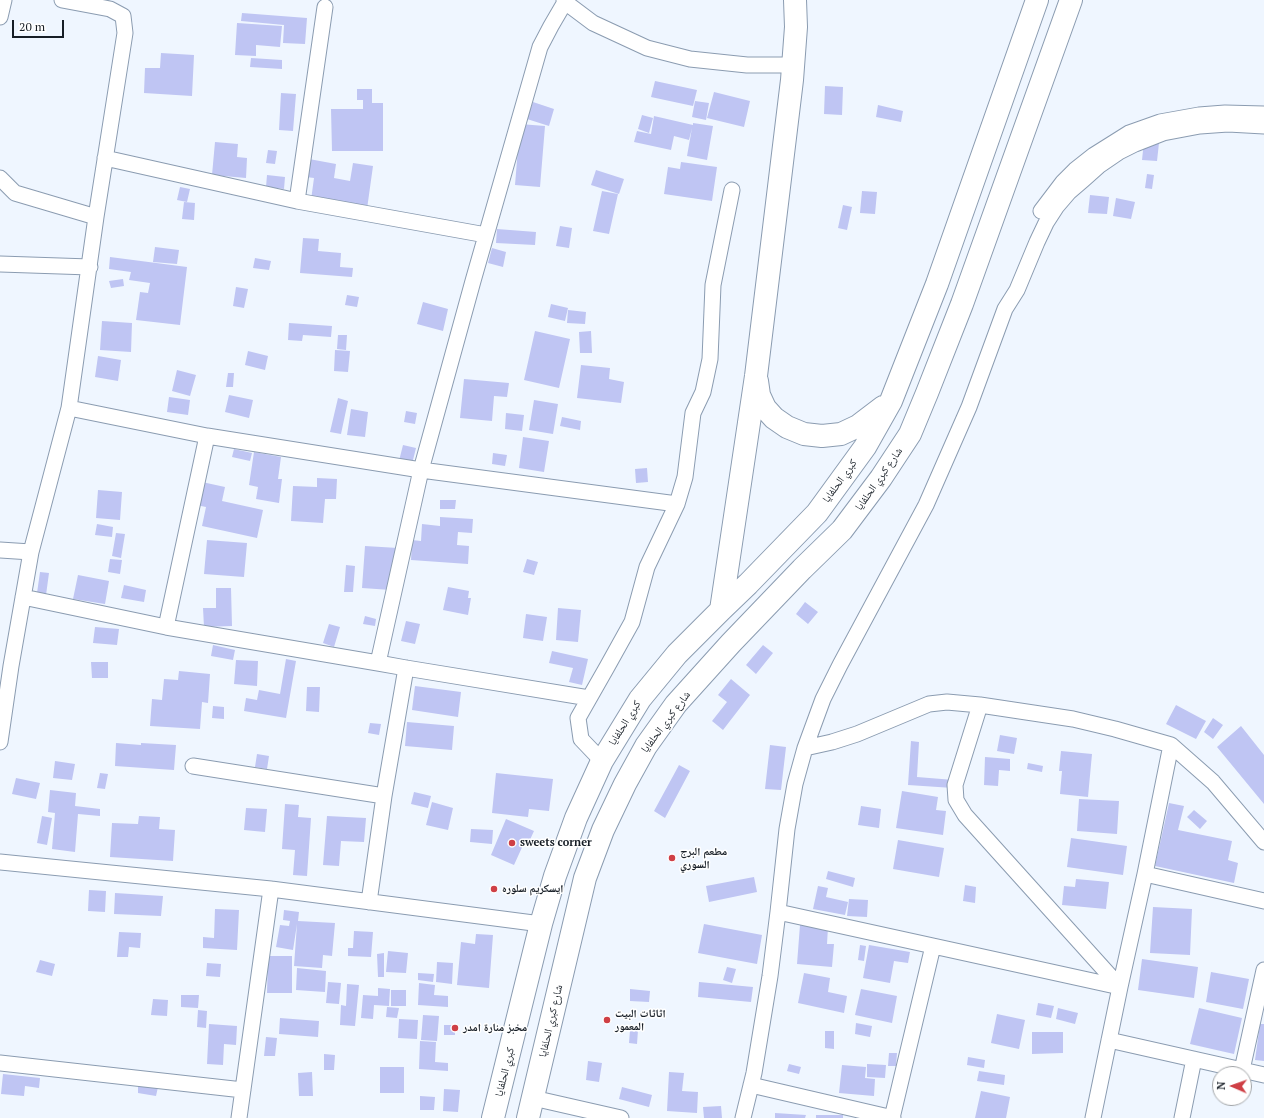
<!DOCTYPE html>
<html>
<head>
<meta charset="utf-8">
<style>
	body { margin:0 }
	#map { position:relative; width:1264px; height:1118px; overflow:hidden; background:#eff6ff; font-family:"PT Serif",serif }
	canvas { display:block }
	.north { position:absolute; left:1212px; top:1066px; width:40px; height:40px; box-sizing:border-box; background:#fff; border:1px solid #a2a5a8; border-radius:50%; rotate:272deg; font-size:11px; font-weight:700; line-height:16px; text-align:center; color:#171e26 }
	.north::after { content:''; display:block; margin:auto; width:14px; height:18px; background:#cf3f45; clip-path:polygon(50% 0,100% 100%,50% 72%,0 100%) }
	.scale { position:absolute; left:12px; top:20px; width:52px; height:18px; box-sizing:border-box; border:2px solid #171e26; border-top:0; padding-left:5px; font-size:12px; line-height:14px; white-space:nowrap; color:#171e26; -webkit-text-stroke:3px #fff; paint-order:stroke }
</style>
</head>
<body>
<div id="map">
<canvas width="1264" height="1118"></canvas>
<div class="north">N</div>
<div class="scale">20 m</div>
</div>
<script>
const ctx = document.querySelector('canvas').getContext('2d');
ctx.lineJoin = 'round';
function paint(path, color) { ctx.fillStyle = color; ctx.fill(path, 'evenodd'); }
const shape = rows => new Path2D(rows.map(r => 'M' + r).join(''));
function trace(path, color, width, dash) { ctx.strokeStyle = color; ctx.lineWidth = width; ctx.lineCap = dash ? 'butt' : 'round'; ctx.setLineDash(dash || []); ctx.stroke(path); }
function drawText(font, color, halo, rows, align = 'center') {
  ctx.font = font + ' "PT Serif","Noto Naskh Arabic",serif'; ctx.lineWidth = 3; ctx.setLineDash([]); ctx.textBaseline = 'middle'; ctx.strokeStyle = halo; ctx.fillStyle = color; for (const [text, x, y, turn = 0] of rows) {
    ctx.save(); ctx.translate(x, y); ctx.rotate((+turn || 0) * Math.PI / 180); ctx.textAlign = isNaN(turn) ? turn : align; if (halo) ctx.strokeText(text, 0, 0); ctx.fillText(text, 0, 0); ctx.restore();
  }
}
const building = shape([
	[242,13,307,18,305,44,283,43,284,25,241,21],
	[237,23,282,26,280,47,256,45,256,56,235,55],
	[161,53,194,55,192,96,144,93,145,68,160,68],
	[251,58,282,60,282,69,250,67],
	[655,81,697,90,693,106,651,97],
	[825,86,843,87,842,115,824,114],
	[357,89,372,89,372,103,383,103,383,151,332,151,331,109,363,109,363,100,357,100],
	[714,92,750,101,744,127,707,118],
	[281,93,296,94,293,131,279,130],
	[695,101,709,103,706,120,692,117],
	[533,102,554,109,549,126,527,119],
	[878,105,903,111,901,122,876,117],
	[642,115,653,118,649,133,638,129],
	[654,116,693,125,693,123,713,126,707,160,687,156,692,128,689,140,674,136,671,150,634,142,637,131,651,134],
	[520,124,545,126,540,187,515,185],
	[1144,141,1159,143,1157,161,1142,160],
	[215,142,238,144,237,157,247,158,246,178,212,175],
	[268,150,277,151,275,164,266,163],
	[309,159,336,164,334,178,350,181,353,163,373,166,367,209,311,200,314,178,306,177],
	[681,162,717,167,712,201,664,194,668,167,680,169],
	[596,170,624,179,619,194,591,185],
	[1147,174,1154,175,1152,189,1145,188],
	[267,175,285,177,284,189,266,187],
	[180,187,190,189,187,202,177,200],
	[602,191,618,194,609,234,593,231],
	[862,191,877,192,875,214,860,213],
	[1090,195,1109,197,1107,214,1088,213],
	[1116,198,1135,202,1131,219,1113,216],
	[184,202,195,203,194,220,182,219],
	[843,205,852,207,847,230,838,228],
	[560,226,572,228,569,248,556,246],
	[497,229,536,232,535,245,496,243],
	[303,238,319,239,318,251,341,253,340,267,353,268,352,277,300,273],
	[155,247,179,250,177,264,153,262],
	[492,248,506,252,503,267,488,263],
	[110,257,187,267,180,325,136,320,140,292,148,293,150,283,129,280,131,272,109,269],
	[255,258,271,261,269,270,253,268],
	[123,279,124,286,111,288,109,281],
	[236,287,248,289,244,308,233,306],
	[347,295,359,297,357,307,345,305],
	[423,302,448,309,443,331,417,324],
	[551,304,568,308,565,321,548,317],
	[568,310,586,312,585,324,567,323],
	[102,321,132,323,131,352,100,350],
	[289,323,332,326,331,337,303,335,302,341,288,340],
	[535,331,570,339,559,388,524,380],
	[591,331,592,353,580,353,579,332],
	[338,335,347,335,346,350,337,349],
	[335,350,350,351,348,372,334,371],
	[248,351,268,356,265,370,245,365],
	[98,356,121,360,118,381,95,377],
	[581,365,610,368,609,379,624,382,621,403,577,398],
	[177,370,196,375,190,396,172,391],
	[228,373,234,373,233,387,226,387],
	[464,379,509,383,507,397,494,396,492,421,460,418],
	[229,395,253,400,249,418,225,412],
	[169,397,190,400,188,415,167,412],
	[338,398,348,401,341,434,330,432],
	[534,400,558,404,553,434,529,430],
	[351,409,368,412,365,437,347,435],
	[406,411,417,413,415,424,404,422],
	[506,413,524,415,522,431,505,429],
	[562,417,581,421,580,430,560,426],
	[523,437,549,441,544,472,519,468],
	[403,445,416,448,412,464,399,461],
	[234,449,252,453,250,461,232,457],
	[254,452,281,457,278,479,282,479,279,503,256,499,258,487,249,485],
	[493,453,507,455,505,466,492,464],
	[647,468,648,482,636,483,635,469],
	[317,478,337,479,336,499,325,499,323,523,291,521,293,486,317,487],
	[202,482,225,487,222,501,263,510,257,538,202,526,206,507,196,505],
	[98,490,122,492,120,520,96,518],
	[440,500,456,500,455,509,440,509],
	[440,517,473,519,472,533,458,532,457,545,469,546,468,564,411,560,412,540,421,541,422,524,440,526],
	[97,524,113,527,112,537,95,535],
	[116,533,125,534,121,558,112,556],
	[207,540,247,543,244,577,204,574],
	[365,546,398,548,391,590,362,588],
	[110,559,122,560,120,574,108,572],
	[527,559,538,562,534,575,523,572],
	[346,565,355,566,353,592,344,592],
	[40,572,49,573,46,595,37,593],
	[78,575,109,581,105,604,73,599],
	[124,585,146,590,144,602,121,598],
	[448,587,469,591,468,598,471,598,468,615,443,610],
	[216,588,231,588,232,626,204,627,203,608,216,608],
	[805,602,818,612,808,624,796,614],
	[558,608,581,610,578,642,556,640],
	[526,614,547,617,543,641,523,638],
	[365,616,376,619,375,626,363,624],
	[406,621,420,624,415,644,401,641],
	[329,624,340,627,334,647,323,643],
	[95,627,119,629,117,645,93,643],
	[213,645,235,650,233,660,211,656],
	[763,645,773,653,756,674,746,665],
	[552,651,588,659,582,685,569,682,573,668,549,663],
	[286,659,296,661,286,718,244,711,246,698,257,700,259,690,280,694],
	[236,660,258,661,257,686,234,684],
	[91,662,108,662,108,678,92,678],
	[179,671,210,674,208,703,202,702,200,729,150,726,152,699,162,700,164,679,178,680],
	[731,679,750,695,723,730,712,721,727,702,718,695],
	[415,686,461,692,458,717,412,710],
	[307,687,320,687,319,712,306,711],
	[1176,705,1206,721,1196,739,1166,724],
	[213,706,224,707,224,719,212,718],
	[1213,718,1223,725,1213,739,1204,732],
	[407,722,454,726,452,750,405,746],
	[370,723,381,724,379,735,368,733],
	[1241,726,1264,755,1264,804,1217,747],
	[1000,735,1017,738,1014,754,997,751],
	[911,741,919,742,917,777,954,780,953,788,908,785],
	[116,743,141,745,141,743,176,745,174,770,115,766],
	[770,745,786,747,781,790,765,789],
	[1061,751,1092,754,1088,797,1060,794,1062,771,1059,771],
	[257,754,269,756,267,769,255,767],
	[985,757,1010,759,1010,771,999,770,998,786,984,785],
	[55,761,75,764,72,780,53,778],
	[1028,763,1043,766,1042,772,1027,769],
	[679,765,690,771,665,818,654,811],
	[100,773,108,774,105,789,97,788],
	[496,773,553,779,549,811,529,809,528,817,492,813],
	[16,778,40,783,36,799,12,794],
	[50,790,76,793,75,806,100,809,100,816,78,814,75,852,52,849,55,813,48,812],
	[902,791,938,797,936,810,946,811,943,835,896,828],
	[414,792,431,796,428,808,411,804],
	[1079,799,1119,801,1117,834,1077,831],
	[432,802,453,808,448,830,426,825],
	[1169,803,1184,806,1178,830,1232,841,1228,860,1238,863,1234,883,1155,866],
	[285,804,299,805,298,817,311,818,307,876,293,875,295,850,282,849],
	[861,806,881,809,879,828,858,825],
	[246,808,267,809,265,832,244,830],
	[1194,810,1207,821,1200,829,1187,817],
	[42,816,52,818,47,845,37,843],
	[139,816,160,817,159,829,175,830,173,861,110,857,112,823,138,824],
	[327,816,366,818,364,842,341,841,339,866,323,865],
	[506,819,534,831,528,844,524,843,514,865,491,855],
	[471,829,493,830,492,844,470,842],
	[1071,838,1127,846,1123,875,1067,867],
	[898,840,944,848,939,877,893,869],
	[828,871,855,878,853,887,826,879],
	[754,877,757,892,709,902,706,886],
	[1076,879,1109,882,1106,909,1062,905,1064,886,1075,887],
	[965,885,976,887,975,903,963,901],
	[818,886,828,888,826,897,848,902,845,915,813,909],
	[89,890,106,891,105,912,88,911],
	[115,893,163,896,161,916,114,914],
	[849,899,868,900,867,917,847,916],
	[1153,907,1192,909,1190,955,1150,953],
	[215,909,239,910,237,950,203,948,203,937,214,938],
	[284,910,299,912,298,921,335,923,332,956,323,955,322,968,294,966,297,924,293,950,276,947,280,925,289,926,290,921,283,920],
	[704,924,762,935,757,964,698,953],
	[800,925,828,927,827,944,834,944,832,967,797,964],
	[354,931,373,932,371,957,348,956,348,948,353,948],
	[119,932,141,933,140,948,129,947,128,957,117,957],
	[476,934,493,935,489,988,457,985,461,942,475,944],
	[860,945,866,946,864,961,858,960],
	[869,945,910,952,908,963,894,961,890,983,863,978],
	[388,951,408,953,406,973,386,972],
	[384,953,384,977,378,977,377,954],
	[268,956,292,956,292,993,267,993],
	[1142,959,1198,967,1194,998,1138,990],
	[40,960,55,964,52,976,36,972],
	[437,962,453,963,452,984,436,982],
	[207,963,221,964,220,977,206,976],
	[727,967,736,969,732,983,723,980],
	[297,968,326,971,325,992,296,990],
	[1211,972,1249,979,1243,1009,1206,1002],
	[418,973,434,974,433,982,418,980],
	[804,973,830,978,828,992,847,996,844,1013,798,1003],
	[328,982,341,983,339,1004,326,1003],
	[699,982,753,987,751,1002,698,997],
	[419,983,435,985,434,995,448,996,448,1007,418,1005],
	[347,984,359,985,355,1026,340,1025,341,1005,346,1006],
	[378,988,390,989,389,1006,374,1005,373,1019,361,1018,363,995,378,996],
	[630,989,650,991,649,1002,630,1001],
	[861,989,897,996,892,1023,855,1015],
	[391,990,406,990,406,1006,391,1006],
	[181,995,199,995,198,1008,181,1007],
	[153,999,168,1000,167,1016,151,1015],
	[1038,1003,1054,1006,1051,1018,1036,1015],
	[387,1007,399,1008,397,1018,386,1017],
	[1058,1008,1078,1013,1075,1024,1056,1019],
	[1199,1008,1242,1018,1234,1054,1190,1044],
	[198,1010,207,1011,206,1028,197,1027],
	[997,1014,1025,1020,1019,1049,991,1043],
	[423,1015,439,1016,437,1041,421,1040],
	[280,1018,319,1021,318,1037,279,1034],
	[399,1019,418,1020,417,1039,398,1038],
	[856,1023,872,1026,870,1037,855,1034],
	[209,1024,237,1026,236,1045,224,1044,223,1065,207,1064],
	[1260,1024,1264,1024,1264,1061,1255,1060],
	[444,1025,455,1025,455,1035,444,1035],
	[630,1030,638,1030,637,1044,629,1043],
	[825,1031,834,1031,834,1049,825,1048],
	[1032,1032,1063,1032,1063,1053,1032,1054],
	[266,1037,277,1038,275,1056,264,1056],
	[420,1041,436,1042,435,1062,448,1063,448,1071,419,1069],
	[889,1053,897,1053,896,1066,888,1066],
	[324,1054,335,1055,334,1070,324,1070],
	[968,1057,985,1060,984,1068,967,1065],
	[588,1061,602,1063,599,1082,586,1080],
	[789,1064,801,1067,799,1074,787,1071],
	[867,1064,886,1065,885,1078,867,1077],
	[842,1065,866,1067,865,1078,875,1079,874,1096,839,1093],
	[380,1067,404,1067,404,1093,380,1093],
	[979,1071,1005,1075,1004,1085,977,1081],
	[312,1072,313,1096,299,1096,298,1073],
	[669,1072,684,1073,682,1091,698,1092,697,1113,667,1111],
	[3,1074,40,1078,39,1088,25,1086,24,1096,1,1094],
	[138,1085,158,1087,156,1096,138,1093],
	[622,1087,652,1095,649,1107,619,1099],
	[444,1089,460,1090,458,1112,443,1111],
	[981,1091,1010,1097,1006,1118,975,1118],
	[420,1096,435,1097,434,1110,420,1110],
	[721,1106,722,1118,704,1118,703,1107],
	[775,1113,806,1115,805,1118,775,1118],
	[816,1115,843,1115,843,1118,816,1118]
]);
const street = shape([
	[564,0,565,2,593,23,647,48,690,59,747,65,793,65],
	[0,17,4,0],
	[105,158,297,201,486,235],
	[0,178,15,193,96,217],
	[297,201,325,7],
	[1041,211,1063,182,1075,170,1094,155,1129,133,1160,122,1199,115,1225,113,1264,114],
	[0,264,90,267],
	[69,408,207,436,421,470,677,504],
	[0,550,31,552],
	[23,597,166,627,378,663,406,668,589,698],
	[166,627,207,436],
	[378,663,421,470,473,281,540,47,551,26,565,2],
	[980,705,955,785,956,800,965,815,1120,987],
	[0,742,11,666,31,552,69,408,96,217,125,33,123,16,110,9,62,0],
	[805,748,832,742,857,734,929,704,947,702,980,705,1073,719,1115,729,1171,745,1213,782,1264,842],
	[602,761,581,739,578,718,607,667,632,622,647,567,677,504,685,477,693,413,703,392,710,359,713,285,732,190],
	[193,766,384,796],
	[0,862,271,889,541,924],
	[1145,874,1264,901],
	[369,902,384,796,406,668],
	[778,912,1120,987],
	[1109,1040,1264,1075],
	[0,1063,243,1090],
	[1242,1070,1264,970],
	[751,1085,893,1118],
	[533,1098,621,1118],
	[239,1118,271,889],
	[743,1118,754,1073,770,976,778,912,787,829,795,784,805,748,823,699,840,665,926,505,969,407,1005,309,1017,290,1037,242,1046,223,1057,206,1069,192,1083,180,1100,165,1119,152,1135,144,1163,133,1200,126,1228,124,1264,126],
	[892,1118,933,946],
	[1093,1118,1120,987,1145,874,1171,745],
	[1182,1118,1194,1059]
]);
const primary = shape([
	[757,381,759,395,765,408,774,418,787,427,804,434,822,436,841,434,858,426,883,407],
	[721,610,756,376,792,80,796,27,795,0],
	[493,1118,541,924,555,876,576,818,602,761,640,699,677,654,721,610,748,584,817,513,865,447,891,401,937,284,1037,0],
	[528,1118,585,878,603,830,625,784,646,746,676,704,731,643,802,569,842,530,881,478,910,434,927,393,962,304,1071,0]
]);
const markers = [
	[512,843,4,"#cf3f45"],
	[672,858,4,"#cf3f45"],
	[494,889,4,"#cf3f45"],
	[607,1020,4,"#cf3f45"],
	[455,1028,4,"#cf3f45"]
];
const streetNames = [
	["شارع كبري الحلفايا",879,479,-55],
	["كبري الحلفايا",840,481,-54],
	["شارع كبري الحلفايا",666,722,-53],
	["كبري الحلفايا",625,723,-58],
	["شارع كبري الحلفايا",551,1021,-77],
	["كبري الحلفايا",505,1072,-76]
];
const poiNames = [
	["sweets corner",520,843],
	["مطعم البرج",680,852],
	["السوري",680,865],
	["ايسكريم سلوره",502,889],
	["اثاثات البيت",615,1014],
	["المعمور",615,1027],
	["مخبز منارة امدر",463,1028]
];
paint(building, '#bfc5f3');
trace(street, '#8b9cb1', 17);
trace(primary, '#8b9cb1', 24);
trace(street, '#fff', 15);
trace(primary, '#fff', 22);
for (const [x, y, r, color] of markers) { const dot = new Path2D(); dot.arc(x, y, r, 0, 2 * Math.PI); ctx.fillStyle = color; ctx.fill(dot); trace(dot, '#fff', 1.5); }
drawText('11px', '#171e26', '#fff', streetNames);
drawText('bold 11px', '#171e26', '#fff', poiNames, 'left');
</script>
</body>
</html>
